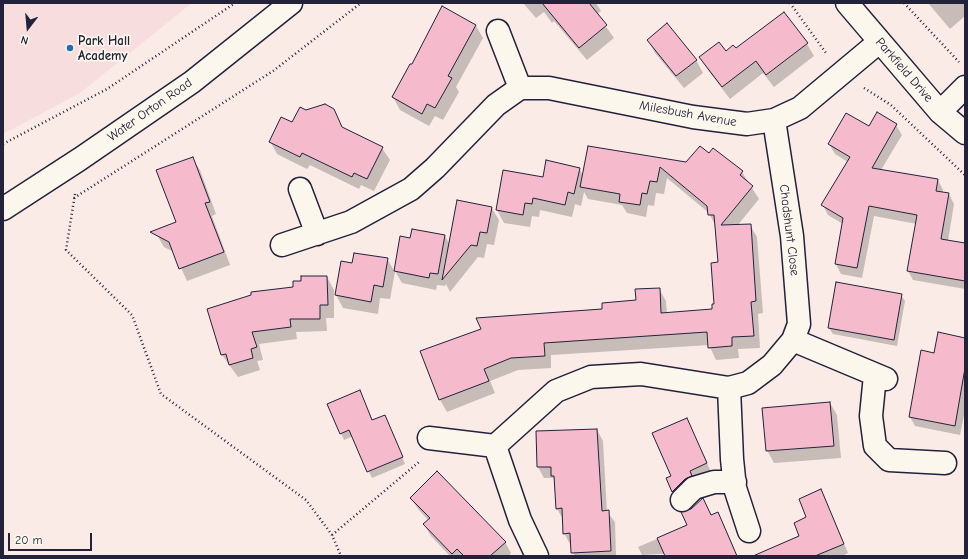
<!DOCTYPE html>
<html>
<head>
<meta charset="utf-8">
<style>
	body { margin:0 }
	#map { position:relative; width:968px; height:559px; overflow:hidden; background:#faebe6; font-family:"Comic Neue",sans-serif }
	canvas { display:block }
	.frame { position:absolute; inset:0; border:4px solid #22223b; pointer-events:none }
	.north { position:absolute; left:8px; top:8px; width:40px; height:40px; -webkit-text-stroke:3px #fbf7ec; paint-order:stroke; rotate:196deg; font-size:11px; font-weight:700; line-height:16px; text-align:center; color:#22223b }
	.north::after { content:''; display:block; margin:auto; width:14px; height:18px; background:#22223b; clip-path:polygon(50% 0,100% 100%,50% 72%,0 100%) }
	.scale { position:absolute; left:8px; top:533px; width:84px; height:18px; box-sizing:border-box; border:2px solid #22223b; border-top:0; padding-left:5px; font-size:12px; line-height:14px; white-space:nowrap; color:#22223b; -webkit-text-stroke:3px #fbf7ec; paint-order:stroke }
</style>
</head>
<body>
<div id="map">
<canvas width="968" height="559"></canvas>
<div class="frame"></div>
<div class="north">N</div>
<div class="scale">20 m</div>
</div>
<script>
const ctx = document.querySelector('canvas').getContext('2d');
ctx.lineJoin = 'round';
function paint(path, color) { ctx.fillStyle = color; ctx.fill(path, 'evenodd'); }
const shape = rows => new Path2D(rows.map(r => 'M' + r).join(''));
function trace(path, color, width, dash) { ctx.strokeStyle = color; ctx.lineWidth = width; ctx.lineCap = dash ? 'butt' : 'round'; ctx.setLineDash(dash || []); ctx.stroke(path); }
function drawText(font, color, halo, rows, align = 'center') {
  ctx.font = font + ' "Comic Neue",sans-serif'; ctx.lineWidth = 3.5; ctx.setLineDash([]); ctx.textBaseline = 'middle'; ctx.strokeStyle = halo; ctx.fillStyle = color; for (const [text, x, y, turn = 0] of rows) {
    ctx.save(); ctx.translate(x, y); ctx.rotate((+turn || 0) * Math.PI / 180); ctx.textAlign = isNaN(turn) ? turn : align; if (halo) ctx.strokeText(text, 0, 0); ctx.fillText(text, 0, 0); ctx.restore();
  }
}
const built = shape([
	[3,3,192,3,80,93,3,134]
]);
const shadow = shape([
	[523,3,596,3,601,11,597,14,614,38,587,60,554,21,552,23,544,12,536,18],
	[928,3,965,3,965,16,950,29],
	[442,8,476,26,483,38,456,87,459,92,443,120,435,116,429,126,400,110,393,97,412,66],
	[648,40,696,60,703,73,684,88,655,53],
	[807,44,814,56,774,87,763,73,730,99,708,70,700,57],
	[333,109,343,129,382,148,390,160,374,191,361,185,359,189,310,165,307,169,277,154,270,141,306,111],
	[896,125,902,135,881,170,938,180,943,190,943,193,949,194,954,204,948,241,965,244,965,289,913,280,908,271,917,224,874,216,862,278,841,274,836,264,843,224,828,215,823,205,848,162,835,154,829,144,869,127],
	[710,155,742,172,759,199,737,226,750,225,757,237,763,313,758,314,760,348,738,349,739,358,716,360,709,345,551,355,551,368,518,370,490,381,495,393,447,412,440,400,421,352,637,301,659,289,666,301,667,314,713,310,719,263,716,227,709,213,667,178,664,194,656,193,654,206,648,205,646,217,627,213,622,205,588,199,584,192,581,206,575,204,572,217,540,210,539,217,532,216,530,227,504,223,497,210,544,178,579,168,583,176,687,163],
	[192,158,200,170,216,214,212,216,230,265,187,281,174,252,164,247,157,235,177,222],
	[491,207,499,220,494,245,487,244,484,258,478,257,450,292,446,284,445,286,437,285,436,290,402,283,395,271,411,239,445,236,450,245],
	[387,259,395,272,390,299,380,298,378,314,343,308,336,295],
	[327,277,334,290,334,318,326,318,327,331,296,332,297,339,259,344,263,360,257,361,260,370,238,377,222,355,294,288],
	[901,295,905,301,897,346,833,334,829,328],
	[965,339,965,410,960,435,915,426,910,417,935,354],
	[363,398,373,421,388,422,405,464,372,478,353,436,344,440,341,433],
	[830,403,837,415,841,458,774,463,767,450],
	[691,428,711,472,678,500,667,479,672,477],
	[597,430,603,441,607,512,615,522,616,556,574,556,572,544,570,544,564,533,563,519,557,509,555,481,553,478,544,478,538,467,537,432],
	[411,498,505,542,511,553,509,556,450,556,431,536,424,524,428,520,418,509],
	[825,500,848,553,842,556,755,556,801,536,808,518],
	[718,513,735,550,642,555,638,547]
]);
const building = shape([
	[542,3,589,3,607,25,579,48,542,3],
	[442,6,476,25,448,76,452,78,435,108,427,104,422,114,392,97,410,64,412,64,442,6],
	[784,12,808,43,766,75,756,61,722,87,699,57,719,42,726,51,733,45,736,48,784,12],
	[667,23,697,60,676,76,647,40,667,23],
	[325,104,334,109,342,127,383,147,367,179,354,173,352,177,302,153,300,157,269,142,281,117,292,122,300,107,306,110,325,104],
	[877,112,897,124,872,168,938,179,936,191,949,193,941,239,965,243,965,281,907,271,917,215,869,206,857,268,835,264,843,218,821,205,850,157,828,144,846,113,869,126,877,112],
	[588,146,686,162,700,146,709,153,713,148,743,171,740,175,753,186,721,225,751,224,756,301,751,302,754,336,732,337,732,346,708,348,707,332,544,343,545,356,511,358,484,369,489,381,439,400,420,351,481,329,476,318,602,309,602,303,636,300,635,289,660,288,661,313,712,309,712,304,714,304,711,263,718,262,714,215,708,215,707,206,660,167,657,182,650,181,647,194,642,193,640,205,619,202,620,194,580,187,588,146],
	[193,157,210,202,205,203,224,252,179,269,169,242,150,232,176,222,156,170,193,157],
	[546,160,580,168,574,194,568,192,565,205,533,198,532,204,525,203,523,215,496,210,503,170,543,177,546,160],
	[457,200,492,207,487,233,480,232,477,246,471,245,442,280,457,200],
	[412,229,445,235,438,274,430,273,429,278,394,271,400,236,410,238,412,229],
	[354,253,388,258,383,287,374,285,371,302,335,295,341,261,352,263,354,253],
	[301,276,327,276,328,305,320,305,320,319,290,319,291,327,252,332,257,347,251,349,253,358,229,365,226,354,221,355,207,309,251,295,251,292,293,287,293,281,301,281,301,276],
	[836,282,902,294,894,340,828,328,836,282],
	[938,332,965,338,965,368,955,426,909,417,921,350,934,353,938,332],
	[360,390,372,420,385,415,403,457,367,472,349,430,340,434,327,404,360,390],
	[830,402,834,446,766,451,762,408,830,402],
	[687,418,707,463,690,471,692,476,685,479,672,492,666,478,671,476,652,433,687,418],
	[597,429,602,511,609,510,611,551,571,553,570,533,563,534,562,508,556,509,554,476,551,476,551,467,537,467,536,431,597,429],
	[437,471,506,542,490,556,464,556,457,549,452,554,423,524,430,518,410,498,437,471],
	[821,489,844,544,815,556,753,556,799,536,794,523,806,517,799,499,821,489],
	[703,498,711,515,718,512,737,556,665,556,657,538,687,525,681,512,691,509,703,498]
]);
const path = shape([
	[790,3,826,53],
	[904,3,959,62],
	[864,88,891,105,965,175],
	[3,144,107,89,235,3],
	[75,194,66,250,132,315,161,394,306,500,332,535,341,556],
	[74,198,273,71,361,3],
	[332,535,419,462]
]);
const minor = shape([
	[847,3,940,112,965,133],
	[498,31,520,88],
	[940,112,965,87],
	[300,189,317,234],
	[282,245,351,222,411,189,435,168,496,105,520,88,549,88,693,117,747,124,774,120,800,108,879,42],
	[793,340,886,379],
	[875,375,871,416,875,446,889,460,945,463],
	[729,388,732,459,735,488,749,531],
	[429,438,495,446],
	[682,500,694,488,714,482,735,482],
	[537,556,520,520,495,446,556,391,591,377,641,374,729,388,748,383,772,365,793,340,799,324,792,236,774,120]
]);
const major = shape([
	[3,209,80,159,192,82,291,3]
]);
const markers = [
	[70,48,4,"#1f6fb2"]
];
const poiNames = [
	["Park Hall",78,41],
	["Academy",78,56]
];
const streetNames = [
	["Parkfield Drive",904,70,49],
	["Water Orton Road",150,110,-35],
	["Milesbush Avenue",688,114,10],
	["Chadshunt Close",789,230,83]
];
paint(built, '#f8ddde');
paint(shadow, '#0003');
paint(building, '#f5bbcc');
trace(building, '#22223b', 1);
trace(minor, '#22223b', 25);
trace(major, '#22223b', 25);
trace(path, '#22223b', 2.5, [1, 3]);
trace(minor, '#fbf7ec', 22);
trace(major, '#fbf7ec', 22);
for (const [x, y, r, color] of markers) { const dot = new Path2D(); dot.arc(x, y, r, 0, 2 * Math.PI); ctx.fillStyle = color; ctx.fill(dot); trace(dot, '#fbf7ec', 1.5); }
drawText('bold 13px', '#22223b', '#fbf7ec', poiNames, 'left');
drawText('13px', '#22223b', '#fbf7ec', streetNames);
</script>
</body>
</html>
